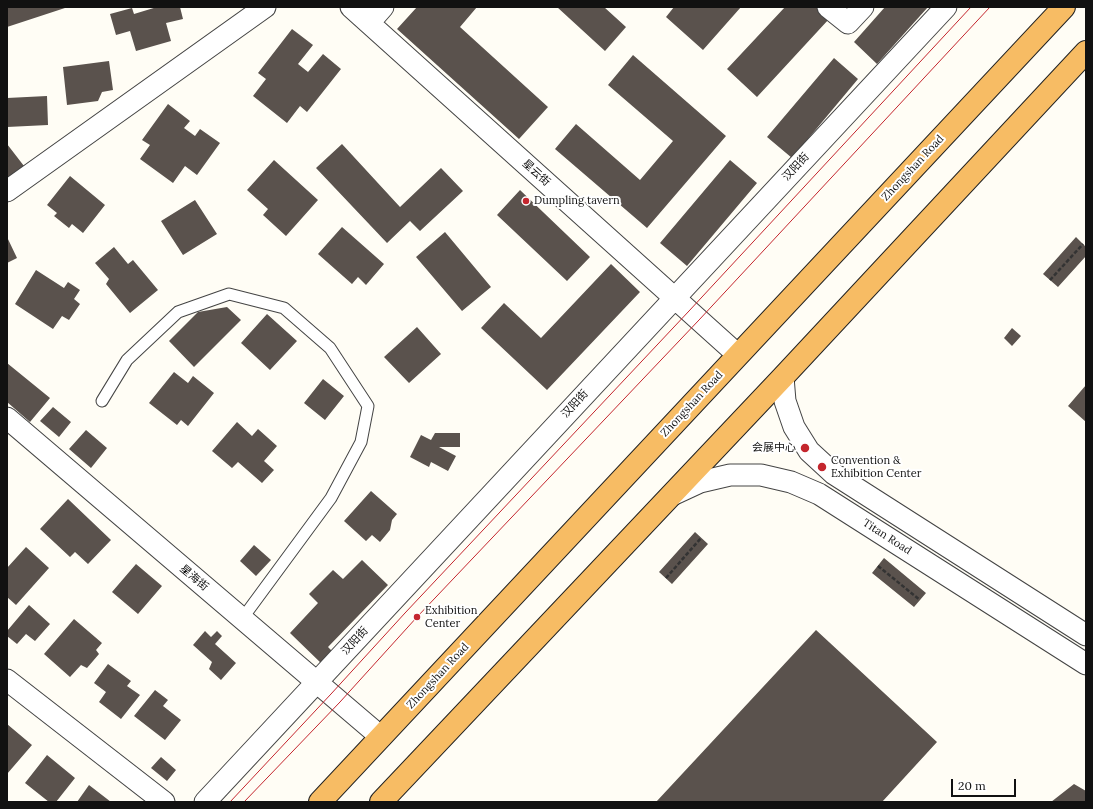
<!DOCTYPE html>
<html>
<head>
<meta charset="utf-8">
<style>
	body { margin:0 }
	#map { position:relative; width:1093px; height:809px; overflow:hidden; background:#fffdf5; font-family:Lora,serif }
	canvas { display:block }
	.frame { position:absolute; inset:0; border:8px solid #111; pointer-events:none }
	.scale { position:absolute; left:951px; top:779px; width:65px; height:18px; box-sizing:border-box; border:2px solid #111; border-top:0; padding-left:5px; font-size:12px; line-height:14px; white-space:nowrap; color:#111; -webkit-text-stroke:3px #fff; paint-order:stroke }
</style>
</head>
<body>
<div id="map">
<canvas width="1093" height="809"></canvas>
<div class="frame"></div>
<div class="scale">20 m</div>
</div>
<script>
const ctx = document.querySelector('canvas').getContext('2d');
ctx.lineJoin = 'round';
function paint(path, color) { ctx.fillStyle = color; ctx.fill(path, 'evenodd'); }
const shape = rows => new Path2D(rows.map(r => 'M' + r).join(''));
function trace(path, color, width, dash) { ctx.strokeStyle = color; ctx.lineWidth = width; ctx.lineCap = dash ? 'butt' : 'round'; ctx.setLineDash(dash || []); ctx.stroke(path); }
function drawText(font, color, halo, rows, align = 'center') {
  ctx.font = font + ' Lora,"Noto Sans SC",serif'; ctx.lineWidth = 4; ctx.setLineDash([]); ctx.textBaseline = 'middle'; ctx.strokeStyle = halo; ctx.fillStyle = color; for (const [text, x, y, turn = 0] of rows) {
    ctx.save(); ctx.translate(x, y); ctx.rotate((+turn || 0) * Math.PI / 180); ctx.textAlign = isNaN(turn) ? turn : align; if (halo) ctx.strokeText(text, 0, 0); ctx.fillText(text, 0, 0); ctx.restore();
  }
}
const building = shape([
	[7,7,68,7,7,27],
	[157,7,180,7,183,19,166,23,171,41,136,51,130,31,116,35,110,14,132,8,134,14],
	[417,7,477,7,460,27,548,107,519,139,397,29],
	[557,7,604,7,626,27,605,51],
	[674,7,741,7,703,50,666,17],
	[785,7,816,7,829,19,757,97,727,69],
	[885,7,928,7,877,64,854,42],
	[292,29,313,45,298,64,308,72,323,54,341,69,307,112,300,106,287,123,253,96,266,79,258,73],
	[633,55,726,136,647,228,555,149,576,124,640,180,673,141,608,85],
	[834,58,858,79,792,158,767,137],
	[109,61,113,90,102,92,98,101,67,105,63,67],
	[47,96,48,125,7,127,7,98],
	[168,104,190,121,184,128,195,136,200,129,220,143,197,175,185,166,173,183,140,159,150,145,142,140],
	[7,144,24,166,7,179],
	[342,144,400,207,441,168,463,191,420,231,410,221,387,243,316,168],
	[274,160,318,200,286,236,263,215,268,209,247,190],
	[730,160,757,183,687,266,660,243],
	[70,176,105,205,83,233,72,224,69,228,54,216,57,213,47,205],
	[520,190,590,257,567,281,497,215],
	[195,200,217,234,183,255,161,221],
	[342,227,384,264,366,285,358,277,352,284,318,254],
	[445,232,491,287,462,311,416,257],
	[7,237,17,258,7,263],
	[1076,237,1086,247,1086,256,1058,287,1043,274],
	[114,247,128,264,133,260,158,290,130,313,106,284,109,279,95,263],
	[611,264,640,292,547,390,481,328,504,303,541,338],
	[36,270,64,288,68,282,80,290,74,299,80,304,69,320,62,316,53,329,15,304],
	[227,307,241,320,194,367,169,341,198,312],
	[267,314,297,341,270,370,241,343],
	[417,327,441,354,409,383,384,357],
	[1012,328,1021,336,1012,346,1004,338],
	[7,363,50,398,30,422,7,402],
	[174,372,188,383,193,376,214,393,188,426,181,420,177,425,149,403],
	[323,379,344,396,325,420,304,403],
	[1086,385,1086,422,1068,406],
	[53,407,71,422,59,437,40,421],
	[237,422,252,436,258,429,277,446,264,461,274,470,262,483,238,462,232,468,212,451],
	[86,430,107,448,91,468,69,449],
	[435,433,460,433,460,447,439,447,456,456,448,471,431,462,429,467,410,457,421,435,431,440],
	[371,491,397,514,392,520,390,530,380,542,372,535,366,541,344,521],
	[68,499,111,540,88,564,75,552,70,557,40,529],
	[695,532,708,544,672,584,659,572],
	[254,545,271,560,256,576,240,561],
	[26,547,49,568,16,605,7,597,7,568],
	[884,558,926,593,914,607,872,573],
	[362,560,388,585,328,647,335,654,324,666,290,633,318,603,309,594,333,570,343,579],
	[136,564,162,586,138,614,112,592],
	[29,605,50,624,35,641,26,634,17,644,7,636,7,631],
	[74,619,102,643,96,650,99,654,87,668,81,665,70,677,44,654],
	[816,630,937,742,882,802,656,802],
	[205,631,211,637,217,631,222,636,215,644,236,663,221,680,209,669,212,662,193,645],
	[108,664,131,681,127,686,140,695,121,719,99,702,106,692,94,683],
	[155,690,168,700,163,706,181,720,165,740,134,716],
	[7,724,32,745,7,774],
	[47,755,75,778,56,802,49,802,25,783],
	[161,757,176,770,167,781,151,768],
	[1074,784,1086,791,1086,802,1051,802],
	[89,785,111,802,77,802]
]);
const path = shape([
	[1050,280,1083,244],
	[878,566,920,600],
	[666,578,701,538]
]);
const service = shape([
	[102,401,127,360,178,312,229,294,284,308,330,348,368,406,361,442,331,498,242,619]
]);
const minor = shape([
	[351,7,738,355],
	[828,7,848,23,863,7],
	[369,23,383,7],
	[7,191,265,7],
	[783,377,785,401,794,427,809,451,834,474,1086,635],
	[7,418,381,737],
	[672,495,700,482,730,475,761,475,791,482,819,494,1086,664],
	[7,680,164,802],
	[205,802,946,7]
]);
const trunk = shape([
	[320,802,1064,7],
	[381,802,783,377,1086,52]
]);
const tram = shape([
	[230,802,331,694,405,613,689,311,971,7],
	[244,802,340,702,417,617,699,320,990,7]
]);
const markers = [
	[526,201,4,"#c4262e"],
	[805,448,5,"#c4262e"],
	[822,467,5,"#c4262e"],
	[417,617,4,"#c4262e"]
];
const streetNames = [
	["汉阳街",796,167,-47],
	["Zhongshan Road",913,168,-47],
	["星云街",536,173,42],
	["汉阳街",575,404,-47],
	["Zhongshan Road",692,404,-47],
	["Titan Road",887,537,33],
	["星海街",194,578,40],
	["汉阳街",355,641,-47],
	["Zhongshan Road",438,676,-47]
];
const poiNames = [
	["Dumpling tavern",534,201],
	["会展中心",796,448,"right"],
	["Convention &",831,461],
	["Exhibition Center",831,474],
	["Exhibition",425,611],
	["Center",425,624]
];
paint(building, '#5a524d');
trace(service, '#444', 13);
trace(minor, '#444', 23);
trace(trunk, '#222', 24);
trace(path, '#333', 2.5, [4, 2]);
trace(service, '#fff', 11);
trace(minor, '#fff', 21);
trace(trunk, '#f7bc64', 22);
trace(tram, '#c4262e', 1);
for (const [x, y, r, color] of markers) { const dot = new Path2D(); dot.arc(x, y, r, 0, 2 * Math.PI); ctx.fillStyle = color; ctx.fill(dot); trace(dot, '#fff', 1.5); }
drawText('11px', '#111', '#fff', streetNames);
drawText('11px', '#111', '#fff', poiNames, 'left');
</script>
</body>
</html>
